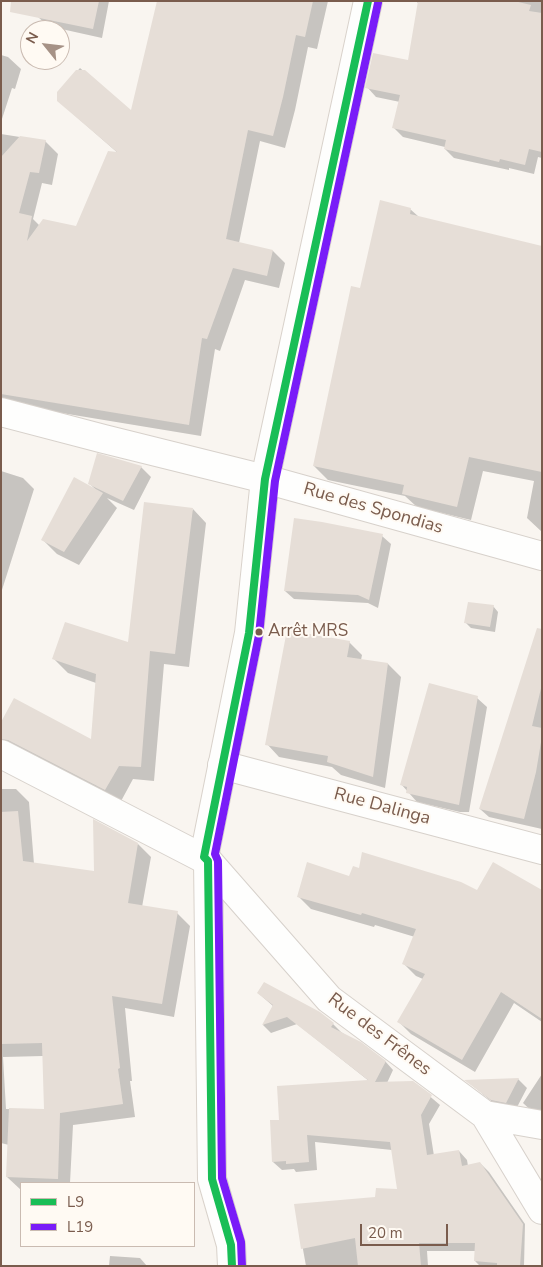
<!DOCTYPE html>
<html>
<head>
<meta charset="utf-8">
<style>
	body { margin:0 }
	#map { position:relative; width:543px; height:1267px; overflow:hidden; background:#f9f5f0; font-family:"Nunito Sans",sans-serif }
	canvas { display:block }
	.frame { position:absolute; inset:0; border:2px solid #7a5c4d; pointer-events:none }
	.legend { position:absolute; left:20px; top:1182px; width:175px; height:65px; box-sizing:border-box; background:#fffaf3; border:1px solid #cabbb1; margin:0; padding:6px 9px; list-style:none; font-size:15px; color:#7a5c4d }
	.legend li { display:flex; align-items:center; gap:10px; height:25px }
	.legend b { width:25px; border:1px solid #cabbb1 }
	.north { position:absolute; left:20px; top:20px; width:50px; height:50px; box-sizing:border-box; background:#fffaf3; border:1px solid #cabbb1; border-radius:50%; rotate:299deg; font-size:14px; font-weight:700; line-height:20px; text-align:center; color:#7a5c4d }
	.north::after { content:''; display:block; margin:auto; width:18px; height:22px; background:#a69286; clip-path:polygon(50% 0,100% 100%,50% 72%,0 100%) }
	.scale { position:absolute; left:360px; top:1224px; width:88px; height:22px; box-sizing:border-box; border:2px solid #7a5c4d; border-top:0; padding-left:6px; font-size:15px; line-height:18px; white-space:nowrap; color:#7a5c4d; -webkit-text-stroke:4px #fffaf3; paint-order:stroke }
</style>
</head>
<body>
<div id="map">
<canvas width="543" height="1267"></canvas>
<div class="frame"></div>
<ul class="legend">
<li><b style="height:6px;background:#19be56"></b>L9</li>
<li><b style="height:6px;background:#791cf8"></b>L19</li>
</ul>
<div class="north">N</div>
<div class="scale">20 m</div>
</div>
<script>
const ctx = document.querySelector('canvas').getContext('2d');
ctx.lineJoin = 'round';
function paint(path, color) { ctx.fillStyle = color; ctx.fill(path, 'evenodd'); }
const shape = rows => new Path2D(rows.map(r => 'M' + r).join(''));
function trace(path, color, width, dash) { ctx.strokeStyle = color; ctx.lineWidth = width; ctx.lineCap = dash ? 'butt' : 'round'; ctx.setLineDash(dash || []); ctx.stroke(path); }
function drawText(font, color, halo, rows, align = 'center') {
  ctx.font = font + ' "Nunito Sans",sans-serif'; ctx.lineWidth = 4; ctx.setLineDash([]); ctx.textBaseline = 'middle'; ctx.strokeStyle = halo; ctx.fillStyle = color; for (const [text, x, y, turn = 0] of rows) {
    ctx.save(); ctx.translate(x, y); ctx.rotate((+turn || 0) * Math.PI / 180); ctx.textAlign = isNaN(turn) ? turn : align; if (halo) ctx.strokeText(text, 0, 0); ctx.fillText(text, 0, 0); ctx.restore();
  }
}
const shadow = shape([
	[42,1,109,1,102,38,48,26,38,17],
	[182,1,328,1,317,49,308,47,295,110,285,148,260,141,239,243,273,251,285,263,279,288,245,280,220,351,215,349,201,436,1,403,1,134,45,141,58,154,52,185,42,183,33,219,39,225,77,228,119,154,72,113,59,92,80,68,132,113],
	[416,1,542,1,542,158,538,157,534,174,509,168,509,170,454,158,445,149,445,147,403,137,394,128,400,102,376,97,367,87,409,62,419,4],
	[1,55,8,57,21,69,15,89,12,88,1,122],
	[410,209,419,217,542,420,542,532,527,518,534,481,483,471,471,520,417,507,405,496,328,480,314,466,361,289],
	[141,467,151,477,134,510,107,498,117,508,79,565,57,554,43,540,95,489,90,484],
	[1,471,23,478,34,489,1,593],
	[193,509,206,523,189,667,164,664,154,781,133,779,120,803,1,742,1,724,92,741,96,683,68,673,54,659,129,644],
	[382,536,391,544,378,608,368,603,294,599,285,591],
	[493,606,498,612,495,632,471,628,466,623],
	[542,635,542,829,489,817,480,809],
	[349,642,362,655,361,660,388,664,401,677,385,788,341,775,332,767,279,757,267,744],
	[477,698,487,707,469,812,460,812,417,802,401,784],
	[1,789,16,789,29,802,34,864,95,873,138,844,151,857,142,907,177,913,190,926,174,1017,125,1008,132,1081,130,1081,135,1117,73,1125,70,1183,21,1183,21,1190,7,1177,9,1145,1,1143],
	[43,1056,45,1110,6,1109,3,1057],
	[350,877,477,892,542,890,542,1022,514,1003,475,1072,411,1034,399,1022,423,979,416,976,404,964,415,937,375,925,374,927,311,909,298,896],
	[258,993,333,1024,341,1032,385,1061,393,1070,387,1083,413,1082,440,1105,429,1124,434,1156,459,1151,467,1160,468,1166,480,1163,489,1172,525,1224,524,1266,480,1266,475,1261,476,1251,427,1251,428,1266,306,1266,295,1205,376,1198,398,1190,392,1150,315,1142,317,1170,296,1172,294,1169,282,1170,273,1162,280,1121,369,1081,297,1024,271,1033,263,1025,273,1006],
	[542,1074,542,1118,536,1115,523,1103],
	[518,1079,527,1088,515,1111,501,1109,467,1081],
	[110,1256,140,1258,147,1266,109,1266]
]);
const building = shape([
	[11,1,99,1,93,29,10,12],
	[157,1,313,1,305,37,296,35,283,97,273,136,248,130,226,239,273,250,267,276,233,268,207,339,202,338,189,425,1,394,1,157,20,136,46,140,39,173,30,172,19,213,32,216,27,241,43,219,76,226,108,151,117,152,57,101,57,92,76,70,85,70,131,110],
	[418,1,514,1,531,5,529,11,542,13,542,152,529,149,525,165,500,159,499,162,444,149,446,140,392,128,400,95,365,88,373,53,408,60],
	[380,200,411,208,410,214,542,246,542,472,469,457,457,507,402,494,404,485,313,466,351,286,360,288],
	[97,453,142,466,123,501,88,484],
	[74,477,103,493,64,552,41,540],
	[144,502,193,508,175,654,150,651,141,767,119,766,105,790,8,740,1,739,1,722,14,698,91,739,96,674,52,659,65,622,128,642],
	[294,518,322,522,383,534,369,600,358,595,284,591],
	[468,602,494,605,490,627,464,623],
	[537,628,542,629,542,684,532,726,542,728,542,736,536,772,524,819,479,809],
	[287,630,350,641,347,657,388,663,373,777,327,762,328,756,265,745],
	[429,683,478,696,459,805,406,793,407,787,400,785],
	[18,811,23,861,94,871,93,819,138,843,128,903,178,911,162,1004,112,996,120,1068,118,1069,123,1104,60,1113,58,1179,6,1177,9,1108,44,1109,42,1043,1,1044,1,812],
	[362,852,461,882,477,890,493,862,542,890,542,1019,501,992,462,1060,397,1022,425,974,402,964,416,929,362,913,361,915,297,897,307,862,349,876,353,866,359,868],
	[264,982,320,1012,334,1023,331,1027,361,1042,386,1061,375,1082,413,1081,432,1095,421,1115,427,1155,459,1150,462,1166,480,1162,523,1224,520,1266,497,1266,497,1263,474,1261,475,1243,419,1243,421,1266,358,1266,355,1238,301,1249,294,1204,375,1197,376,1188,397,1189,390,1142,307,1135,309,1162,286,1164,286,1161,272,1162,270,1120,279,1120,277,1086,368,1080,287,1017,262,1025,273,1005,257,993],
	[519,1078,506,1103,491,1100,464,1080]
]);
const street = shape([
	[1,412,104,439,265,479,542,556],
	[1,754,208,861,329,999,485,1115,542,1210],
	[222,765,542,850],
	[485,1115,542,1125]
]);
const secondary = shape([
	[232,1266,231,1245,212,1179,208,861,204,857,249,633,265,479,368,1]
]);
const bus1 = shape([
	[232,1266,231,1245,212,1179,208,861,204,857,249,633,265,479,368,1]
]);
const bus2 = shape([
	[242,1266,241,1242,222,1178,218,861,215,854,259,635,275,481,378,3]
]);
const markers = [
	[259,632,4.5,"#7a5c4d"]
];
const busNames = [
	["Arrêt MRS",268,632]
];
const streetNames = [
	["Rue des Spondias",373,509,16],
	["Rue Dalinga",382,807,15],
	["Rue des Frênes",379,1035,37]
];
paint(shadow, '#0003');
paint(building, '#e6ded7');
trace(street, '#d7d1cb', 30);
trace(secondary, '#d9d2cb', 30);
trace(street, '#fefefd', 28);
trace(secondary, '#fefefd', 28);
trace(bus1, '#19be56', 8);
trace(bus2, '#791cf8', 8);
for (const [x, y, r, color] of markers) { const dot = new Path2D(); dot.arc(x, y, r, 0, 2 * Math.PI); ctx.fillStyle = color; ctx.fill(dot); trace(dot, '#fffaf3', 2); }
drawText('17px', '#7a5c4d', '#fffaf3', busNames, 'left');
drawText('18px', '#7a5c4d', '#fffaf3', streetNames);
</script>
</body>
</html>
